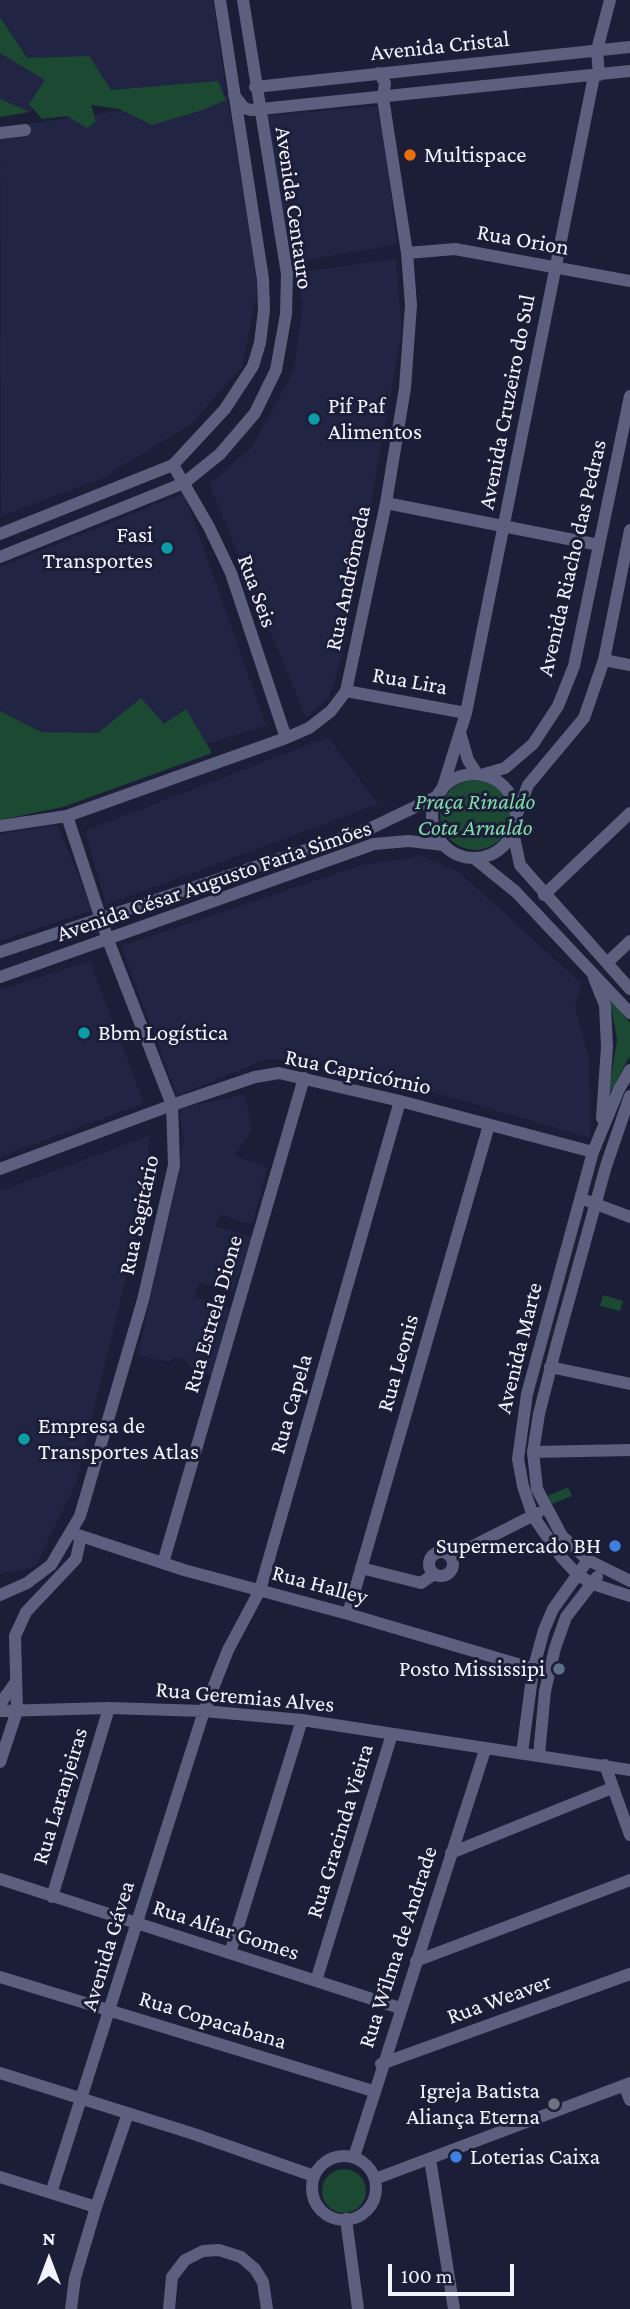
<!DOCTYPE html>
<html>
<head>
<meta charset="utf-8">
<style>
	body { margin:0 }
	#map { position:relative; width:630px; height:2309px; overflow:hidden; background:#1c1d37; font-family:"Crimson Pro",serif }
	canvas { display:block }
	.north { position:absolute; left:14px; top:2225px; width:70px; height:70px; -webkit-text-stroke:5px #1c1d37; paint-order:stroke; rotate:0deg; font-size:19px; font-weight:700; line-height:28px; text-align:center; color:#f2f3fe }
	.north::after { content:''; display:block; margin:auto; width:24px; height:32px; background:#f2f3fe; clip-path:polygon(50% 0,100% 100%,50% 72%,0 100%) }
	.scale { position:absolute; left:388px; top:2264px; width:126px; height:32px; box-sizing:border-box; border:4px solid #f2f3fe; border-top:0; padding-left:9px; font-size:21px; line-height:24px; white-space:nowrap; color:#f2f3fe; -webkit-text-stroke:5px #1c1d37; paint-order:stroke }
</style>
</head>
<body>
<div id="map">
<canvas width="630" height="2309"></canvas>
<div class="north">N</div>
<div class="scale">100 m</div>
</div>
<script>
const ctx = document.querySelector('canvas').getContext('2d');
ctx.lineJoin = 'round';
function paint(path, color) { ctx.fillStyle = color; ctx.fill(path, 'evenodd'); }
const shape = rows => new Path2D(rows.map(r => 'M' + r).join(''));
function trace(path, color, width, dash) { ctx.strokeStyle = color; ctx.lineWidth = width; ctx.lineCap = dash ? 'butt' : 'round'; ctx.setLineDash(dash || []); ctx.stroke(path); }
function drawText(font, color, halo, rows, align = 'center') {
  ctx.font = font + ' "Crimson Pro",serif'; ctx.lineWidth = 6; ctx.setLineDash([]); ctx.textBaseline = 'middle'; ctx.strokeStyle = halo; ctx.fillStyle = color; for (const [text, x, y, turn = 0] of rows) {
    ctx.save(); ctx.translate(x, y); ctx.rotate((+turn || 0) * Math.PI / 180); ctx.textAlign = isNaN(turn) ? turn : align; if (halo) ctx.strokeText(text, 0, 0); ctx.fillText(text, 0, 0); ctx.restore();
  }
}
const built = shape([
	[0,0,213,0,226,91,0,114],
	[227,95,259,285,242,367,190,425,99,480,1,516,0,128],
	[381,106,397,244,292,263,260,116],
	[396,259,402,330,346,642,329,698,306,718,209,484,252,447,294,370,303,303,295,273],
	[184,493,266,725,21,805,0,808,0,567],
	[328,737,378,804,106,905,85,831],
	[57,825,93,910,0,941,0,834],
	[423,856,460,873,581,983,575,1007,589,1059,590,1138,327,1061,267,1059,177,1096,121,946,362,865],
	[90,961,144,1103,0,1157,0,990],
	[245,1094,252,1129,235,1155,267,1168,252,1225,221,1215,215,1226,252,1237,233,1292,199,1283,194,1297,230,1308,211,1375,192,1371,184,1358,175,1357,169,1362,138,1355,184,1142,179,1109],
	[150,1135,143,1209,76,1483,36,1566,0,1574,0,1191]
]);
const green = shape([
	[0,17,27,58,89,56,111,90,218,81,226,100,203,110,152,125,119,109,91,105,96,122,87,128,67,116,42,119,29,104,45,80,0,53],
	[0,99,30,112,0,117],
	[141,698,164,724,186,709,212,753,63,807,0,820,0,711,41,732,98,733],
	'440 815a35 35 0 1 1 70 0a35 35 0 1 1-70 0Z',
	[610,999,630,1023,630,1056,608,1096,617,1040],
	[603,1295,623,1301,620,1311,600,1306],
	[568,1487,572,1496,552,1504,548,1496],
	'322 2191a22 22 0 1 1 44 0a22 22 0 1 1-44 0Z'
]);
const minor = shape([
	[599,75,597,50,610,0],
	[255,87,630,47],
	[234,95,244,108,251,110,630,71],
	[0,133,25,130],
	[407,253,455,249,630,281],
	[173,465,209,527,231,573,286,738],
	[386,503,599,545],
	[0,534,173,465,225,409,253,366,260,343,264,310,263,279,220,0],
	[0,557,184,483,220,454,255,413,276,370,286,314,287,274,243,0],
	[604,660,630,665],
	[346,691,466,713],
	[461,736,468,760,477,774],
	'432 816a42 42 0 1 1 84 0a42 42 0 1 1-84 0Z',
	[481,775,505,768,533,744,558,706,574,666,630,396],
	[442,790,466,713,594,76],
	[516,817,528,785,584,718,604,660,630,530],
	[0,826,67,816,286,738,309,728,331,711,346,691,386,503,405,388,411,305,407,253,383,98,385,83,379,73],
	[513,832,520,865,630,989],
	[474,858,516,892,630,1013],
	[544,895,630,813],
	[0,952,369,829,438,796],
	[607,963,630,941],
	[0,977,374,844,409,841,444,845],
	[594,978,605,1005,607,1047,602,1118],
	[630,1070,619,1089,593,1152,527,1394,518,1459,523,1486,533,1516,562,1558,578,1575,593,1584,630,1596],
	[630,1096,606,1166,557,1343,539,1414,533,1452,537,1489,562,1536,588,1560,630,1581],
	[0,1169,172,1105,255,1077,279,1073,400,1101,593,1152],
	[588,1201,630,1217],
	[550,1367,630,1384],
	[533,1452,630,1450],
	[72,1533,184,1570,348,1614,548,1673],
	'429 1564a12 12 0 1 1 24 0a12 12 0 1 1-24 0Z',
	[451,1557,538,1513],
	[163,1563,304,1078],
	[361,1568,421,1583,434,1574],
	[0,1595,27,1583,51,1565,80,1516,143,1300,174,1165,172,1105,108,940,67,816],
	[348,1614,489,1125],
	[0,1704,15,1683],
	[0,1711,109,1708,204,1711,302,1720,630,1770],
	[522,1753,533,1670,544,1630,553,1609,588,1560],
	[539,1755,545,1691,555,1648,566,1617,597,1577],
	[0,1762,17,1711,15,1636,26,1612,76,1559,81,1536],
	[605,1765,630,1835],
	[451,1853,612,1788],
	[0,1879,400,2008],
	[52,1897,109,1708],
	[230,1953,302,1720],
	[416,1961,630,1880],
	[0,1977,373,2091],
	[316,1981,392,1734],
	[381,2064,630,1974],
	[0,2073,194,2134,314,2176],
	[624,2085,630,2100],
	'312 2188a32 32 0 1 1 64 0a32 32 0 1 1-64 0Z',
	[354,2157,485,1750],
	[430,2159,454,2309],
	[0,2177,96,2207],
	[375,2179,630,2083],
	[51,2193,204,1711,228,1650,260,1590,400,1101],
	[346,2219,358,2309],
	[71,2309,75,2278,96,2207,128,2113],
	[169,2309,172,2277,185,2260,203,2251,219,2250,241,2257,255,2269,263,2282,267,2309]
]);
const markers = [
	[410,155,7,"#e8710a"],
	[314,419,7,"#0f9aa8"],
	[167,548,7,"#0f9aa8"],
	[84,1033,7,"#0f9aa8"],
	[24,1439,7,"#0f9aa8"],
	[615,1546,7,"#3f7fe0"],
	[559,1669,7,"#5c6f8a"],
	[554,2104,7,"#6b7280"],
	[456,2157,7,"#3f7fe0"]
];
const streetNames = [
	["Avenida Cristal",440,46,-6],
	["Avenida Centauro",294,208,82],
	["Rua Orion",523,240,10],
	["Avenida Cruzeiro do Sul",507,402,-79],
	["Avenida Riacho das Pedras",572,558,-77],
	["Rua Andrômeda",348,578,-78],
	["Rua Seis",257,591,70],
	["Rua Lira",410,681,10],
	["Avenida César Augusto Faria Simões",214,881,-19],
	["Rua Capricórnio",358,1072,12],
	["Rua Sagitário",139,1215,-78],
	["Rua Estrela Dione",213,1314,-74],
	["Avenida Marte",519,1348,-76],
	["Rua Leonis",398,1363,-74],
	["Rua Capela",291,1404,-74],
	["Rua Halley",320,1585,15],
	["Rua Geremias Alves",245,1697,5],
	["Rua Laranjeiras",60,1796,-73],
	["Rua Gracinda Vieira",340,1831,-73],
	["Rua Alfar Gomes",226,1930,18],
	["Avenida Gávea",108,1946,-73],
	["Rua Wilma de Andrade",398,1947,-72],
	["Rua Weaver",499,1999,-20],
	["Rua Copacabana",213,2020,17]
];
const poiNames = [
	["Multispace",424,155],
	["Pif Paf",328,406],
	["Alimentos",328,432],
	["Fasi",153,535,"right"],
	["Transportes",153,561,"right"],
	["Bbm Logística",98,1033],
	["Empresa de",38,1426],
	["Transportes Atlas",38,1452],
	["Supermercado BH",601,1546,"right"],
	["Posto Mississipi",545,1669,"right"],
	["Igreja Batista",540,2091,"right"],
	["Aliança Eterna",540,2117,"right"],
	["Loterias Caixa",470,2157]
];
const parkNames = [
	["Praça Rinaldo",475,802],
	["Cota Arnaldo",475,828]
];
paint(built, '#222444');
paint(green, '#1b4931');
trace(minor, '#5c5f7e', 12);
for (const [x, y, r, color] of markers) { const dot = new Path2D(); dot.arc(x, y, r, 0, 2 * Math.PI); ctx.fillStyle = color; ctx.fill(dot); trace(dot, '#1c1d37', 2.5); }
drawText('23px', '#f2f3fe', '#1c1d37', streetNames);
drawText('23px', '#f2f3fe', '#1c1d37', poiNames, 'left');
drawText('italic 23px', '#7fdca8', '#1c1d37', parkNames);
</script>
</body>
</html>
